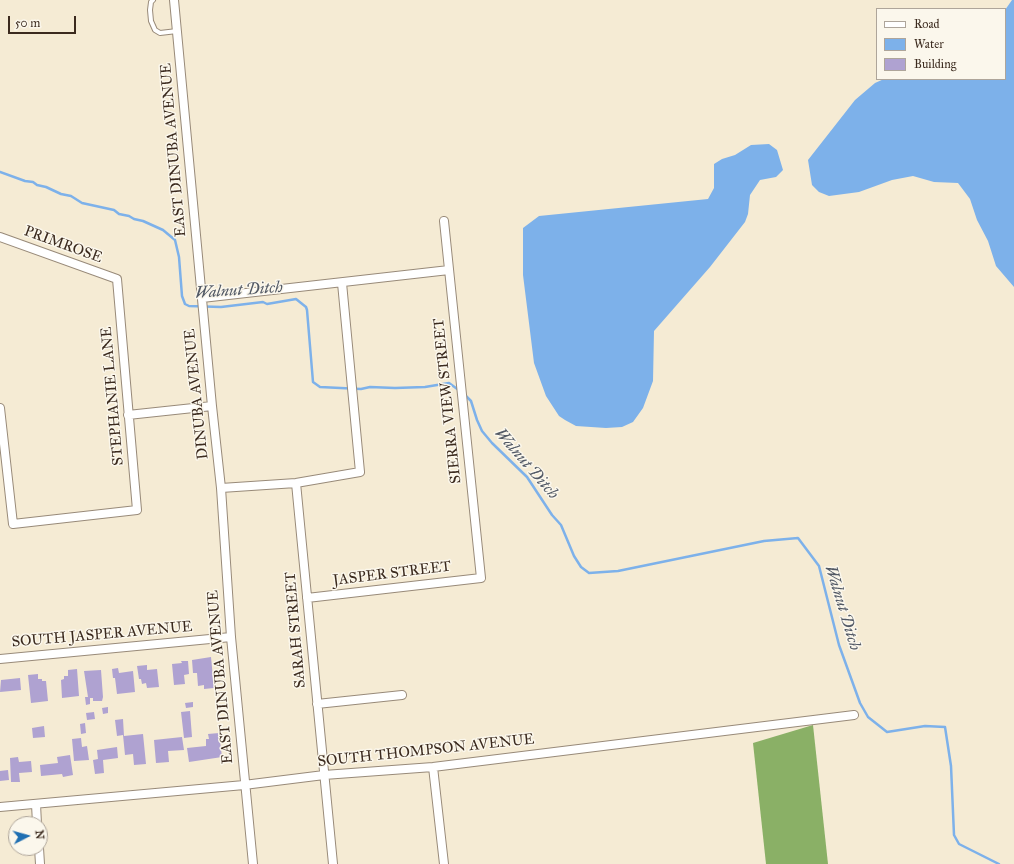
<!DOCTYPE html>
<html>
<head>
<meta charset="utf-8">
<style>
	body { margin:0 }
	#map { position:relative; width:1014px; height:864px; overflow:hidden; background:#f5ebd4; font-family:"IM FELL Great Primer",serif }
	canvas { display:block }
	.legend { position:absolute; left:876px; top:8px; width:130px; height:72px; box-sizing:border-box; background:#fbf7ec; border:1px solid #aea59a; margin:0; padding:5px 7px; list-style:none; font-size:12px; color:#3b2a1e }
	.legend li { display:flex; align-items:center; gap:8px; height:20px }
	.legend b { width:20px; border:1px solid #aea59a }
	.north { position:absolute; left:8px; top:816px; width:40px; height:40px; box-sizing:border-box; background:#fbf7ec; border:1px solid #aea59a; border-radius:50%; rotate:84deg; font-size:11px; font-weight:700; line-height:16px; text-align:center; color:#3b2a1e }
	.north::after { content:''; display:block; margin:auto; width:14px; height:18px; background:#1f6fb2; clip-path:polygon(50% 0,100% 100%,50% 72%,0 100%) }
	.scale { position:absolute; left:8px; top:16px; width:68px; height:18px; box-sizing:border-box; border:2px solid #3b2a1e; border-top:0; padding-left:5px; font-size:12px; line-height:14px; white-space:nowrap; color:#3b2a1e; -webkit-text-stroke:3px #fbf7ec; paint-order:stroke }
</style>
</head>
<body>
<div id="map">
<canvas width="1014" height="864"></canvas>
<ul class="legend">
<li><b style="height:5px;background:#fff"></b>Road</li>
<li><b style="height:11px;background:#7db1ea"></b>Water</li>
<li><b style="height:11px;background:#afa2d1"></b>Building</li>
</ul>
<div class="north">N</div>
<div class="scale">50 m</div>
</div>
<script>
const ctx = document.querySelector('canvas').getContext('2d');
ctx.lineJoin = 'round';
function paint(path, color) { ctx.fillStyle = color; ctx.fill(path, 'evenodd'); }
const shape = rows => new Path2D(rows.map(r => 'M' + r).join(''));
function trace(path, color, width, dash) { ctx.strokeStyle = color; ctx.lineWidth = width; ctx.lineCap = dash ? 'butt' : 'round'; ctx.setLineDash(dash || []); ctx.stroke(path); }
function drawText(font, color, halo, rows, align = 'center') {
  ctx.font = font + ' "IM FELL Great Primer",serif'; ctx.lineWidth = 3; ctx.setLineDash([]); ctx.textBaseline = 'middle'; ctx.strokeStyle = halo; ctx.fillStyle = color; for (const [text, x, y, turn = 0] of rows) {
    ctx.save(); ctx.translate(x, y); ctx.rotate((+turn || 0) * Math.PI / 180); ctx.textAlign = isNaN(turn) ? turn : align; if (halo) ctx.strokeText(text, 0, 0); ctx.fillText(text, 0, 0); ctx.restore();
  }
}
const forest = shape([
	[813,725,828,864,766,864,753,743]
]);
const water = shape([
	[1012,0,1014,0,1014,287,996,266,988,241,977,220,970,199,958,183,934,182,913,176,892,180,859,192,829,196,819,192,812,185,808,160,855,100,875,83,884,79,1005,79,1005,10],
	[769,144,777,150,783,170,776,177,760,180,750,195,748,214,745,222,710,267,654,331,653,381,643,408,633,422,622,427,606,428,576,426,565,420,559,416,546,396,534,363,523,275,523,228,539,216,708,199,714,188,714,164,722,159,735,155,751,145]
]);
const stream = shape([
	[0,172,25,181,33,182,37,185,46,187,61,194,71,196,82,203,114,210,119,214,129,216,134,219,143,221,163,230,175,240,179,257,182,296,185,304,189,306,221,307,263,302,267,304,296,299,306,307,307,310,313,382,320,387,361,389,370,387,395,388,425,387,449,383,460,391],
	[464,394,471,401,477,420,482,431,492,443,527,477,552,515,561,525,574,556,581,567,589,573,618,571,764,541,798,538,819,566,839,645,860,703,868,717,887,732,925,726,945,727,951,766,954,835,959,844,999,864]
]);
const building = shape([
	[211,657,214,688,204,689,204,685,198,686,197,673,193,673,192,660],
	[181,661,188,661,189,674,184,675,185,684,174,685,172,664,182,663],
	[147,665,147,670,157,669,159,687,147,688,146,683,142,684,141,679,139,679,137,666],
	[118,668,119,673,133,671,135,692,117,694,115,678,113,678,112,669],
	[77,669,79,696,62,698,61,680,64,679,64,676,68,676,68,670],
	[101,670,103,697,102,701,93,701,93,698,90,698,90,704,86,705,85,697,88,697,84,671],
	[38,674,38,679,42,679,42,681,46,681,48,701,31,703,28,675],
	[20,678,21,690,0,692,1,680],
	[193,702,193,707,186,708,185,703],
	[108,707,108,713,103,714,102,708],
	[190,711,192,737,184,738,181,712],
	[94,712,95,719,87,720,86,713],
	[123,719,124,736,143,734,146,764,134,765,133,754,125,755,123,735,117,736,115,720],
	[85,723,86,733,81,734,80,724],
	[44,726,45,737,33,738,32,728],
	[219,733,222,757,189,762,187,748,206,746,206,739,209,739,208,734],
	[182,737,184,750,168,751,169,762,156,763,154,740],
	[81,738,82,747,87,746,89,760,74,761,72,739],
	[117,747,118,758,103,760,104,773,95,774,93,760,98,759,97,750],
	[70,755,73,775,63,777,62,774,41,776,40,765,58,763,57,757],
	[18,757,19,762,31,761,32,772,19,773,20,782,11,782,10,758],
	[8,770,9,780,0,781,0,771]
]);
const lane = shape([
	[153,0,151,2,150,10,151,21,155,30,160,33,177,31]
]);
const street = shape([
	[174,0,212,406,221,488,231,637,253,864],
	[0,237,117,279,137,510,13,524,0,408],
	[202,298,449,270],
	[128,415,212,406],
	[296,483,333,864],
	[221,488,296,483,360,472,342,283],
	[307,598,481,578,444,221],
	[0,659,231,637],
	[317,704,402,695],
	[433,767,444,864],
	[36,804,37,824],
	[0,807,244,785,324,775,433,767,854,715],
	[39,848,40,864]
]);
const streetNames = [
	["EAST DINUBA AVENUE",174,150,-95],
	["PRIMROSE",63,245,20],
	["DINUBA AVENUE",197,394,-96],
	["STEPHANIE LANE",113,396,-95],
	["SIERRA VIEW STREET",448,401,-96],
	["JASPER STREET",392,574,-7],
	["SARAH STREET",296,630,-95],
	["SOUTH JASPER AVENUE",102,635,-5],
	["EAST DINUBA AVENUE",221,677,-95],
	["SOUTH THOMPSON AVENUE",426,751,-6]
];
const waterNames = [
	["Walnut Ditch",239,291,-4],
	["Walnut Ditch",526,464,49],
	["Walnut Ditch",842,608,73]
];
paint(forest, '#8ab066');
paint(water, '#7db1ea');
trace(stream, '#7db1ea', 2.5);
paint(building, '#afa2d1');
trace(lane, '#988a79', 6);
trace(street, '#988a79', 10);
trace(lane, '#fff', 4);
trace(street, '#fff', 8);
drawText('15px', '#3b2a1e', '#fbf7ec', streetNames);
drawText('italic 16px', '#525965', '#fbf7ec', waterNames);
</script>
</body>
</html>
